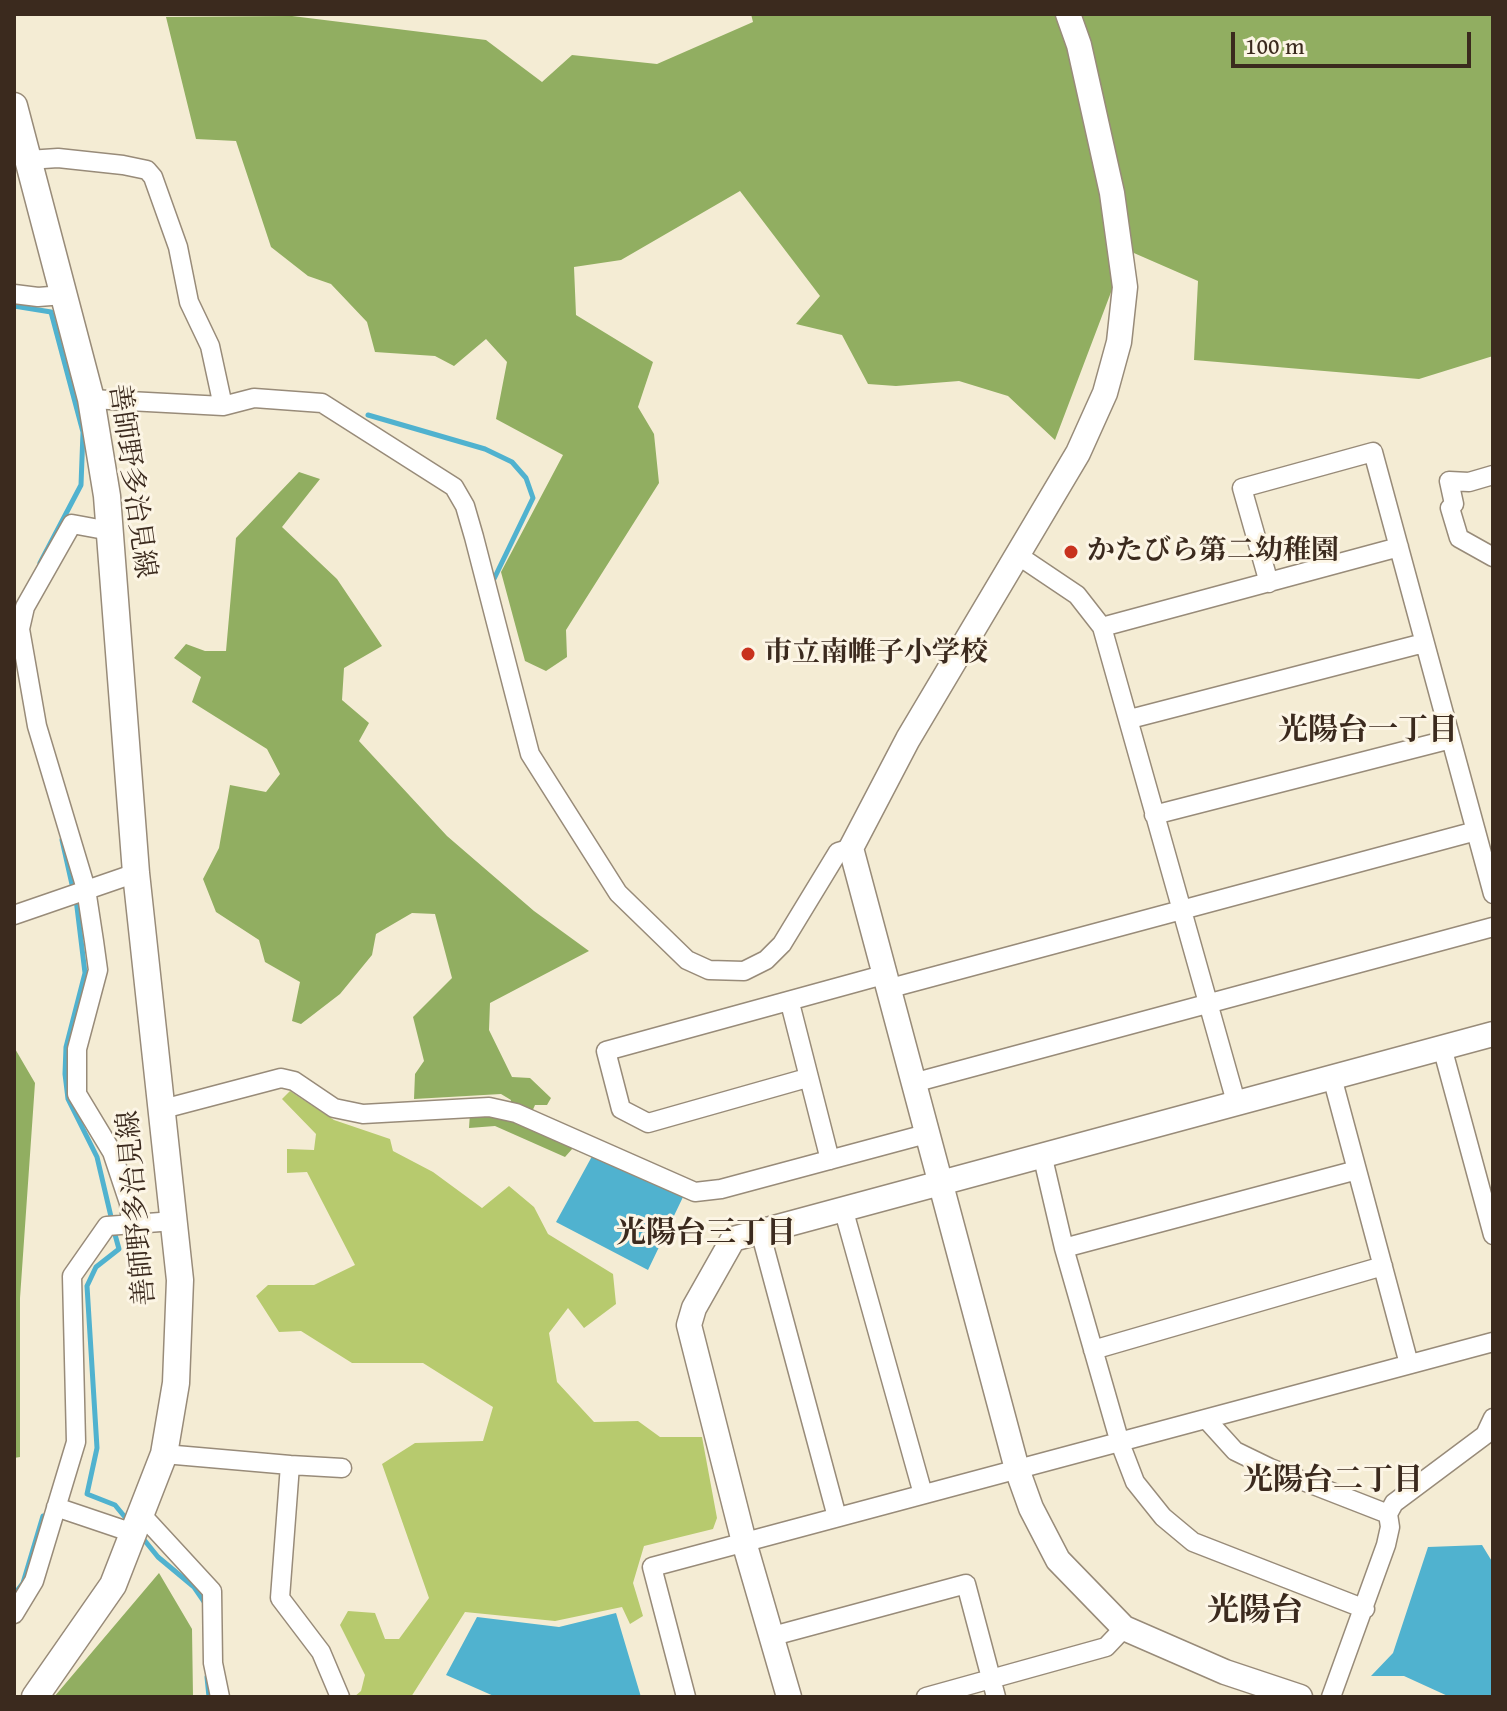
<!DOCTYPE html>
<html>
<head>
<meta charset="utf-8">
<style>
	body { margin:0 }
	#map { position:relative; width:1507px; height:1711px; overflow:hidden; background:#f4ecd4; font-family:"Gentium Book Plus",serif }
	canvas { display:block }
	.frame { position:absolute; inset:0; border:16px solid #3b2a1e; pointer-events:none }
	.scale { position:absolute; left:1231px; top:32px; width:240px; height:36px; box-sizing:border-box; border:4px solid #3b2a1e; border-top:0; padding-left:10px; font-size:24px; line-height:28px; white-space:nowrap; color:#3b2a1e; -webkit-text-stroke:6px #fcf5e5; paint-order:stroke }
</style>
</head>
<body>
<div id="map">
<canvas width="1507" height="1711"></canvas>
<div class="frame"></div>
<div class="scale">100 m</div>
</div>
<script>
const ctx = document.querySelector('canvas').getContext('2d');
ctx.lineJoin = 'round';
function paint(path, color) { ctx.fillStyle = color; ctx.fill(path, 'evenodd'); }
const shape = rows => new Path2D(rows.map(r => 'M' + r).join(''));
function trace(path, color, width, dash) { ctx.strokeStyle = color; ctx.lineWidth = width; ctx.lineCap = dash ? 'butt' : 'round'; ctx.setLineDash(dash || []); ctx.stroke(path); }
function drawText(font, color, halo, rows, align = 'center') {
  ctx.font = font + ' "Gentium Book Plus","Noto Serif JP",serif'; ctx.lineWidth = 6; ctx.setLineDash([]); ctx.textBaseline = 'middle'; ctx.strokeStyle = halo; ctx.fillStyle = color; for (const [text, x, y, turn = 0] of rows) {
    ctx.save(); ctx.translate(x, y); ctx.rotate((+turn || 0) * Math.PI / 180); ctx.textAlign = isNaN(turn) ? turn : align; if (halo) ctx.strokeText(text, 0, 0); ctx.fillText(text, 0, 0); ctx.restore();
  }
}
const green = shape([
	[290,1091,334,1120,390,1139,393,1151,433,1172,482,1208,509,1186,534,1207,548,1234,613,1274,616,1304,584,1328,568,1308,549,1333,557,1382,594,1422,638,1421,660,1437,702,1437,717,1518,713,1529,644,1546,633,1583,643,1616,630,1624,622,1607,555,1621,465,1612,411,1697,354,1697,361,1691,365,1675,340,1625,348,1611,375,1613,385,1639,399,1639,429,1598,382,1464,415,1443,483,1441,493,1407,423,1363,352,1363,301,1331,279,1332,256,1296,268,1285,314,1285,355,1265,307,1172,287,1173,287,1149,314,1150,316,1134,282,1099]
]);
const forest = shape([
	[751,14,1493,14,1493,356,1419,379,1194,360,1198,281,1127,250,1055,440,1008,396,959,381,896,386,868,384,842,335,796,324,820,296,740,191,621,260,574,267,576,315,653,362,638,407,654,434,659,483,566,630,567,657,546,671,525,661,501,572,563,455,496,419,507,362,486,339,454,366,435,356,375,352,367,322,331,284,308,276,271,247,236,141,196,139,166,17,292,16,486,40,542,82,572,55,657,64,753,22],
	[299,472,320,479,282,527,337,579,382,646,344,668,342,700,369,723,359,741,447,836,534,911,589,951,490,1003,489,1030,512,1077,530,1078,551,1098,547,1105,535,1105,528,1121,573,1148,565,1157,495,1126,469,1128,470,1113,507,1114,511,1100,501,1094,414,1099,415,1074,424,1061,413,1017,452,978,435,914,412,913,376,934,372,955,340,994,301,1024,292,1021,300,982,265,962,259,940,216,912,203,879,219,848,230,785,266,792,280,774,267,749,192,702,201,677,174,658,186,644,205,651,226,651,236,538],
	[14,1047,35,1083,20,1298,20,1457,14,1458],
	[159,1573,192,1629,193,1697,54,1697]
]);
const water = shape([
	[596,1149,683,1197,648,1270,556,1222],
	[1482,1545,1493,1563,1493,1697,1450,1697,1404,1676,1371,1676,1393,1653,1428,1547],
	[616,1613,641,1697,496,1697,446,1675,477,1617,559,1627]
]);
const stream = shape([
	[14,306,51,312,83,432,81,485,40,563],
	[368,415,485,449,512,462,526,478,533,498,492,583],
	[62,840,73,889],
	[76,899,85,973,66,1047,65,1074,68,1099,97,1157,112,1221],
	[114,1231,119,1249,96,1267,87,1286,97,1448,87,1494,115,1505,129,1522],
	[141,1536,158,1557,194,1587,205,1603],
	[14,1595,23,1583,43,1516,49,1517],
	[207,1677,209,1697]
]);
const minor = shape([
	[28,160,58,158,123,165,147,170,153,177,178,247,189,302,210,346,223,406],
	[14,294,38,297,64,295],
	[91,399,223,406,254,398,322,403,454,487,465,506,474,537,530,754,618,893,687,960,709,970,744,971,766,960,782,944,838,852,851,848],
	[1493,475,1469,482,1449,481,1454,504,1450,508,1459,538,1493,557],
	[110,531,72,524,25,607,20,629,37,726,86,889,94,941,98,970,77,1049,77,1094,112,1152,129,1203,131,1224],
	[1016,554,1077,595,1102,627,1236,1102],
	[1269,583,1242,488,1373,452,1493,894],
	[1102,627,1399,547],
	[1130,719,1424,643],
	[1154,815,1451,739],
	[14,915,136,873],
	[887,989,1476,831],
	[790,1003,830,1160],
	[1442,1047,1493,1235],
	[1332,1077,1409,1364],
	[807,1078,648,1123,621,1109,606,1051,883,975],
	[913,1083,1493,927],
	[163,1109,281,1078,294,1081,334,1108,363,1114,489,1107,516,1113,695,1192,721,1189,926,1134],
	[1042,1154,1064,1248,1120,1443,1135,1482,1163,1517,1193,1542,1365,1609],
	[843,1208,923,1494],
	[760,1231,837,1517],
	[1064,1248,1357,1170],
	[1093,1350,1383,1266],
	[1206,1419,1235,1451,1270,1468,1388,1514],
	[164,1454,290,1465,280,1598,321,1652,340,1697],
	[290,1465,342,1468],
	[56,1507,136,1534],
	[142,1515,212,1591,213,1663,220,1697],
	[14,1614,34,1581,76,1442,72,1276,107,1226,174,1221],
	[773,1636,966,1584,996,1697],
	[686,1697,652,1567,1493,1342],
	[926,1697,1106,1647,1124,1628],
	[1331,1697,1386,1545,1390,1527,1388,1514,1394,1503,1485,1435,1493,1418]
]);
const tertiary = shape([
	[1068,14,1079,45,1112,193,1125,287,1119,342,1105,393,1078,453,908,739,851,848,1017,1469,1031,1508,1058,1560,1124,1628,1225,1672,1300,1697],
	[789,1697,744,1542,689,1325,694,1308,733,1239,1493,1034]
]);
const secondary = shape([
	[14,106,91,399,107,496,136,873,180,1280,176,1383,164,1454,113,1585,35,1697]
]);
const markers = [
	[1071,552,8,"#c8321e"],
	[748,654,8,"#c8321e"]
];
const streetNames = [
	["善師野多治見線",131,481,82],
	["善師野多治見線",138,1208,-95]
];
const poiNames = [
	["かたびら第二幼稚園",1087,552],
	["市立南帷子小学校",764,654]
];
const neighbourhoodNames = [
	["光陽台一丁目",1368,731],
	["光陽台三丁目",706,1234],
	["光陽台二丁目",1333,1481]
];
const quarterNames = [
	["光陽台",1255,1612]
];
paint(green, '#b7ca6e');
paint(forest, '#91ae61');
paint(water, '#50b2cf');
trace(stream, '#50b2cf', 5);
trace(minor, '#988b79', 21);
trace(tertiary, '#988b79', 27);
trace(secondary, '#988b79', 29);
trace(minor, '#fff', 18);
trace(tertiary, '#fff', 24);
trace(secondary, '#fff', 26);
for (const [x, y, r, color] of markers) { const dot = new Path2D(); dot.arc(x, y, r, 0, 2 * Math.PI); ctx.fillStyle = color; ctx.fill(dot); trace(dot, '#fcf5e5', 3); }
drawText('28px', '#3b2a1e', '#fcf5e5', streetNames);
drawText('bold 28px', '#3b2a1e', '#fcf5e5', poiNames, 'left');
drawText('bold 30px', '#3b2a1e', '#fcf5e5', neighbourhoodNames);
drawText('bold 32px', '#3b2a1e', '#fcf5e5', quarterNames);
</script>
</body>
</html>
